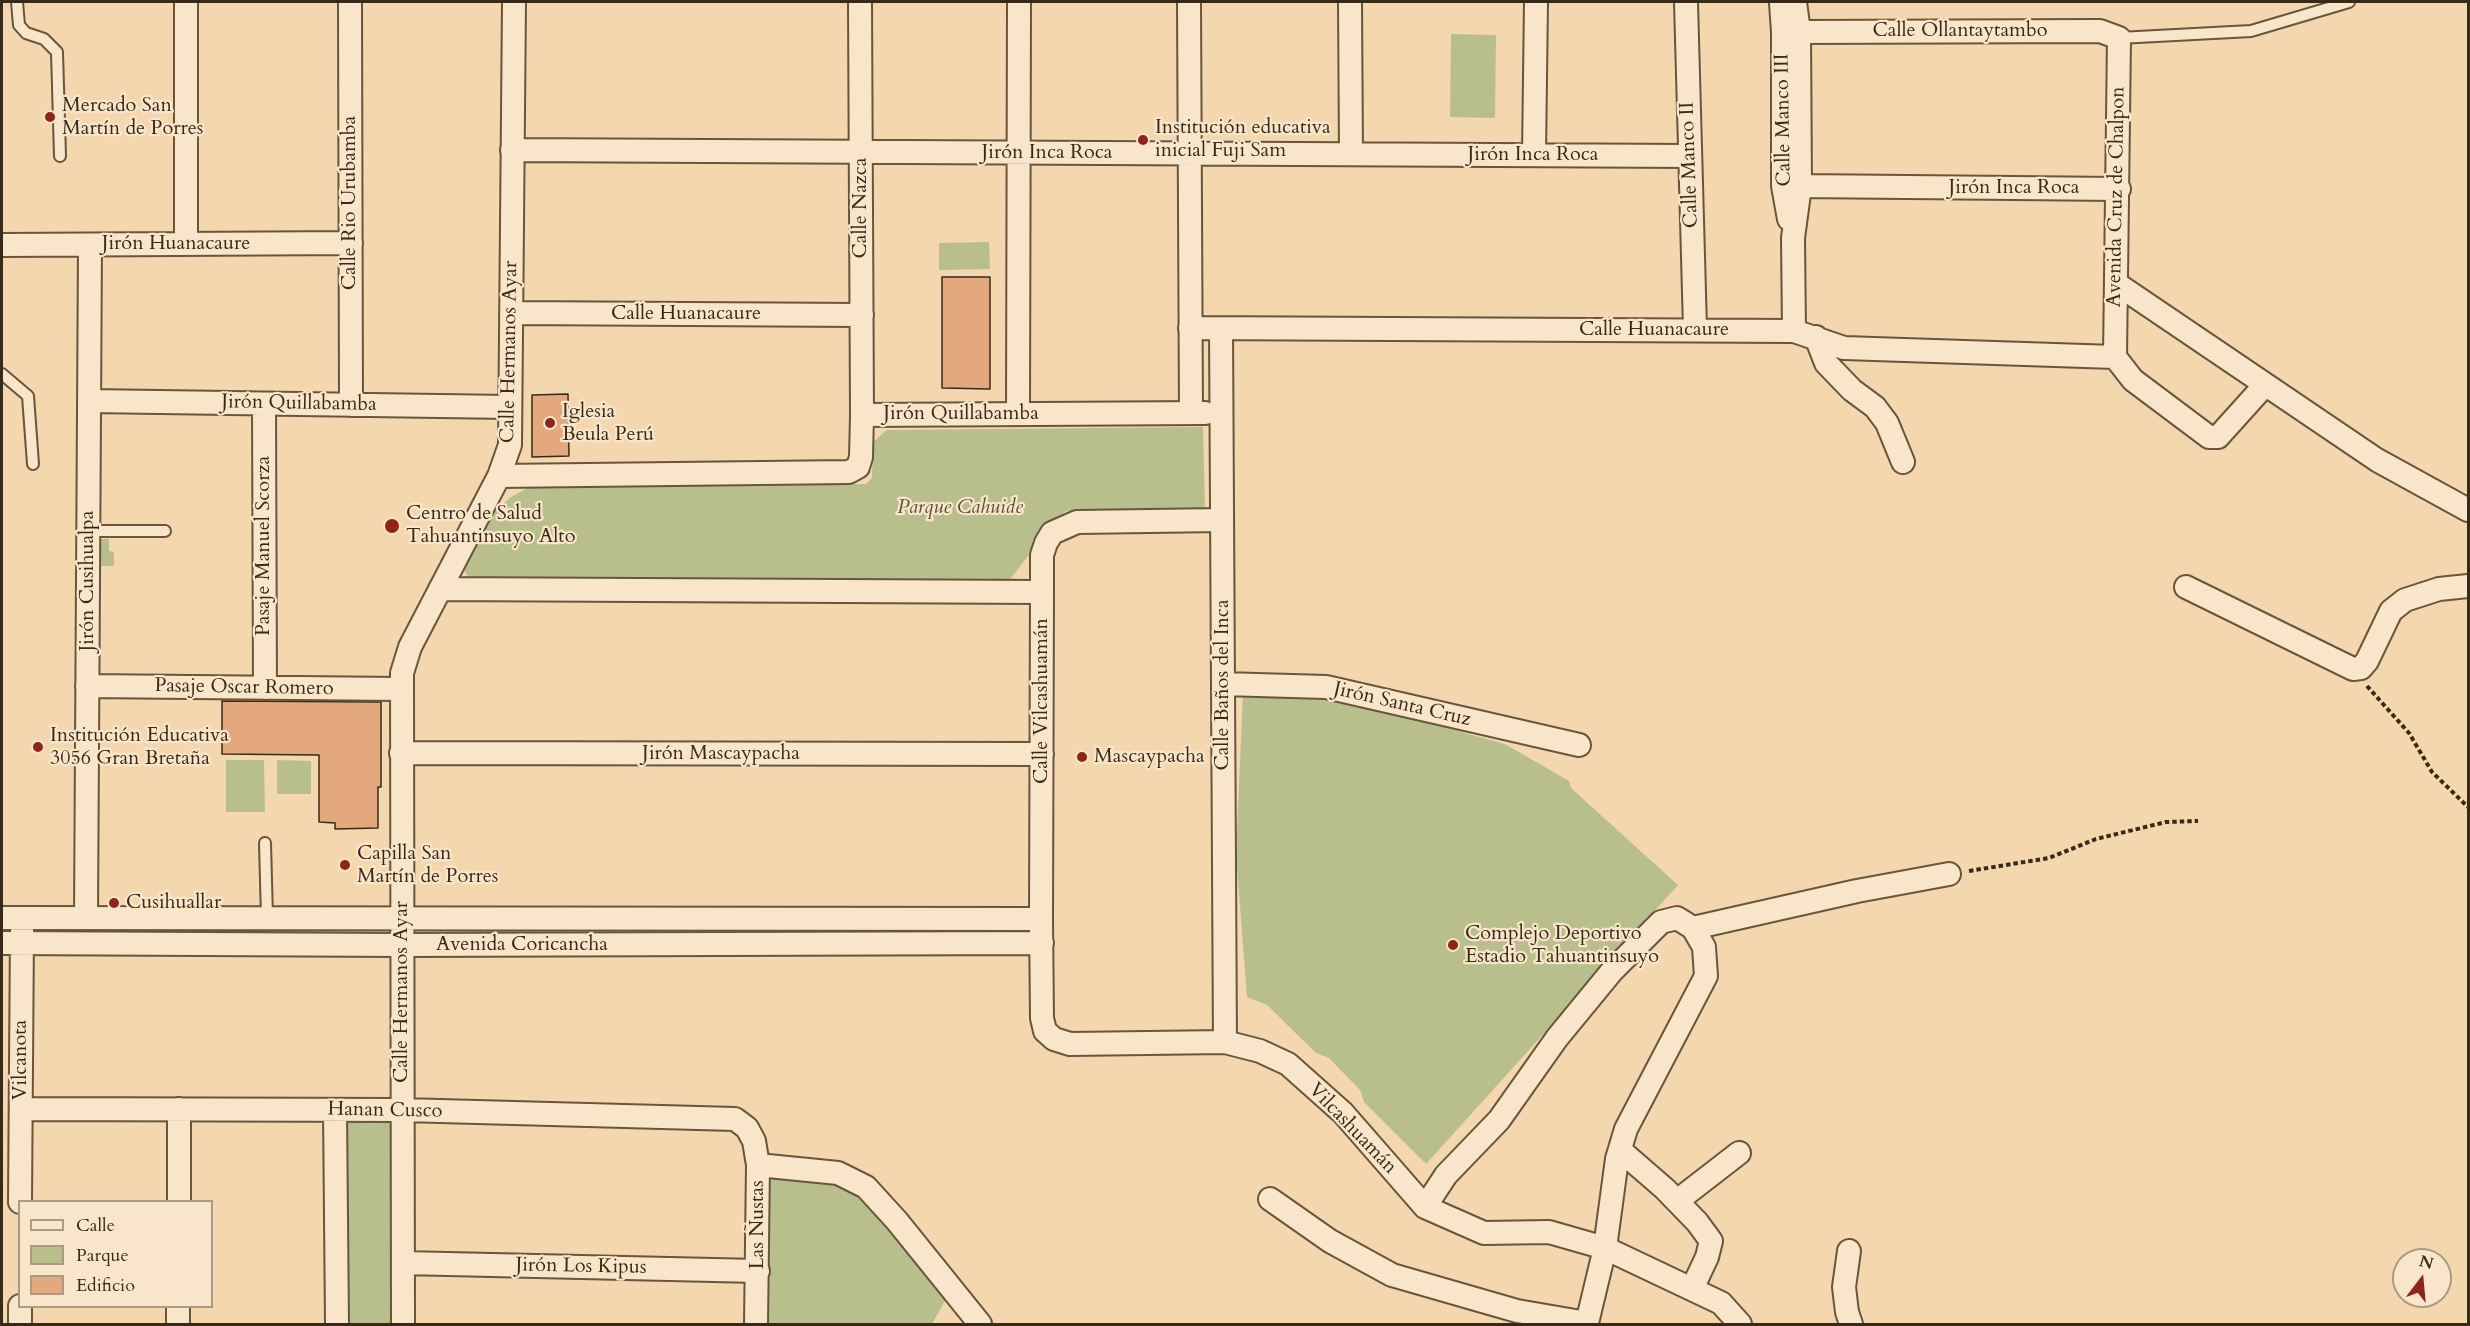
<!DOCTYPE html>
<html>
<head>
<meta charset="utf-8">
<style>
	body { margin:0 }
	#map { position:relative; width:2470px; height:1326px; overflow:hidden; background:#f4d7ae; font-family:Cardo,serif }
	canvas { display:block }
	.frame { position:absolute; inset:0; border:3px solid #382a18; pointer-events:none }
	.legend { position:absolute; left:18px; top:1200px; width:195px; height:108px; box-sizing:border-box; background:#f8e5ca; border:2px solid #ab9a83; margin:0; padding:8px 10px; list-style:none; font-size:18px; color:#382a18 }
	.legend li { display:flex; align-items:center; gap:12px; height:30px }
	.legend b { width:30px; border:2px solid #ab9a83 }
	.north { position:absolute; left:2392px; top:1248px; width:60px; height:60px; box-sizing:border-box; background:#f8e5ca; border:2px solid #ab9a83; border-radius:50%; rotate:16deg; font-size:16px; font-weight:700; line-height:24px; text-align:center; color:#382a18 }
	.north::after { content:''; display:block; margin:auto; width:21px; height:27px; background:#8f2418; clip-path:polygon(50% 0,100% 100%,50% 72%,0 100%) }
</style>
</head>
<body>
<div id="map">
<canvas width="2470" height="1326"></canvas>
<div class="frame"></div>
<ul class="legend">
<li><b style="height:8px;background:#f8e5ca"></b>Calle</li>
<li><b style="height:16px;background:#b8bf8d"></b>Parque</li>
<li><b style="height:16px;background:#e3a87d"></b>Edificio</li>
</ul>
<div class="north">N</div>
</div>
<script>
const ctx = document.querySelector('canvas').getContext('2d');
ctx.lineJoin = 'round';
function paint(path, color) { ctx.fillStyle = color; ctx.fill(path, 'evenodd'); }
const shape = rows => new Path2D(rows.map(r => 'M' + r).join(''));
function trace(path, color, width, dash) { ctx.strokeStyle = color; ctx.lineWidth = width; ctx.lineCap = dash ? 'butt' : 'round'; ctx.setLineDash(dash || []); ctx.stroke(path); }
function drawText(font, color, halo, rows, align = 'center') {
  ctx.font = font + ' Cardo,serif'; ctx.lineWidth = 4.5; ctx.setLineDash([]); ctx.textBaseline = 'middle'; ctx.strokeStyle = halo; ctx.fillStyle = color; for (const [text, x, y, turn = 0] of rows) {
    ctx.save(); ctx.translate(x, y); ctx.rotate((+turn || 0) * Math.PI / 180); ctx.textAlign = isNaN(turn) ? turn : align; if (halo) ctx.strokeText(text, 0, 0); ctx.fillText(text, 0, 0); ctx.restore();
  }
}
const green = shape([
	[1451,34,1496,35,1495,118,1450,117],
	[989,242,990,269,939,270,939,243],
	[1203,427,1205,509,1066,511,1033,540,1032,551,1004,587,471,580,462,568,492,513,511,497,531,486,866,484,872,478,873,442,887,430],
	[95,539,109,539,109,551,114,552,114,566,95,566],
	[1243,693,1323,694,1505,744,1569,781,1571,788,1678,885,1426,1164,1364,1102,1360,1090,1329,1058,1316,1053,1267,1005,1247,997,1236,854],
	[226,760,264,760,265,812,226,812],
	[277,760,311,761,311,794,277,794],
	[342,1118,396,1118,398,1324,344,1324],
	[765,1173,843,1182,858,1190,947,1297,932,1324,764,1324]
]);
const building = shape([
	[942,277,990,277,990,389,942,388,942,277],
	[568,394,569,456,532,457,532,395,568,394],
	[222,701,381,702,381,787,378,787,378,828,335,829,335,823,319,822,319,755,222,754,222,701]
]);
const path = shape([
	[2367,686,2409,733,2432,772,2468,807],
	[1969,871,2049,858,2096,839,2166,822,2198,821]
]);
const service = shape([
	[17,2,19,25,26,33,44,39,57,52,60,156],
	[2119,38,2251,31,2349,2],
	[2,374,28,396,33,464],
	[88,531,165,531],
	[265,843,267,918]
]);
const minor = shape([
	[186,2,186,244],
	[350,2,351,405],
	[1189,2,1191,413],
	[1350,2,1351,154],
	[1686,2,1695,329],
	[1781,3,1783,32,1783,186,1789,219],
	[1799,32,2100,31,2119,38,2115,357],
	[512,150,1690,156],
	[1534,155,1536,2],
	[1800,186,2119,189],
	[2,245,351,243],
	[2117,284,2377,460,2468,510],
	[511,313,862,315],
	[1190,328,1794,331,1844,348,2115,357],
	[1221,329,1225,1042],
	[1794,331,1793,238,1800,186,1799,32,1795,2],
	[1816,337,1826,363,1852,390,1875,407,1887,423,1903,462],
	[2115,357,2133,380,2209,437,2218,437,2264,386],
	[89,401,510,407],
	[264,404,265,688],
	[1018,414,1019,2],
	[862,415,1205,413],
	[499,476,849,472,858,467,861,457,862,415,860,2],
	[1222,520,1077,522,1052,533,1046,543,1042,555,1042,592,1041,919,1042,1018,1045,1031,1054,1039,1070,1044,1225,1042,1260,1051,1288,1064,1343,1113,1425,1207,1484,1233,1549,1232,1605,1248,1721,1303,1740,1324],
	[2186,587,2353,669,2361,668,2367,661,2391,611,2405,600,2439,589,2468,586],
	[440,589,1042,592],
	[1223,684,1326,687,1579,745],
	[87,686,401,689],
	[401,753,1042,754],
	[2,918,1041,919],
	[86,918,90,245],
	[1693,928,1857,891,1949,874],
	[2,943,402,945,1042,943],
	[21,1109,403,1110,735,1119,747,1128,754,1141,758,1165,756,1324],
	[335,1110,337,1324],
	[1620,1150,1665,1189,1697,1222,1711,1241,1707,1257,1692,1289],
	[758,1165,838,1173,866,1187,897,1221,980,1324],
	[1270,1199,1330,1241,1392,1275,1517,1311,1587,1323,1605,1248,1617,1159,1626,1129,1706,976,1704,947,1693,928,1677,918,1661,922,1612,971,1557,1038,1499,1120,1446,1175,1425,1207],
	[1677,1201,1739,1153],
	[20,1202,22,930],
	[179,1202,179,1109],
	[1849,1251,1844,1287,1847,1312,1851,1324],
	[403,1263,758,1271],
	[20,1324,20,1306],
	[178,1324,178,1306],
	[403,1324,402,673,410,647,499,476,510,445,514,2]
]);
const markers = [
	[50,117,6,"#8f2418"],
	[1143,140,6,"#8f2418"],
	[550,423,6,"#8f2418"],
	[392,526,8,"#8f2418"],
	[38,747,6,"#8f2418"],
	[1082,757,6,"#8f2418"],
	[345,865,6,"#8f2418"],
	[114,903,6,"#8f2418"],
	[1453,945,6,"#8f2418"]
];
const streetNames = [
	["Calle Ollantaytambo",1960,31],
	["Calle Manco III",1784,120,-91],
	["Jirón Inca Roca",1047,153],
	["Jirón Inca Roca",1533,155],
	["Calle Manco II",1690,165,-92],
	["Jirón Inca Roca",2014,188],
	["Avenida Cruz de Chalpon",2117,197,-89],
	["Calle Rio Urubamba",350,203,-90],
	["Calle Nazca",861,208,-90],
	["Jirón Huanacaure",176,244],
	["Calle Huanacaure",686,314],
	["Calle Huanacaure",1654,330],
	["Calle Hermanos Ayar",510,352,-89],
	["Jirón Quillabamba",299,404,1],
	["Jirón Quillabamba",961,414],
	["Pasaje Manuel Scorza",264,546,-90],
	["Jirón Cusihualpa",88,581,-90],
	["Calle Baños del Inca",1223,685,-90],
	["Pasaje Oscar Romero",244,688,1],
	["Calle Vilcashuamán",1042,701,-90],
	["Jirón Santa Cruz",1402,705,13],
	["Jirón Mascaypacha",721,754],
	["Avenida Coricancha",522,945],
	["Calle Hermanos Ayar",402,992,-90],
	["Vilcanota",21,1060,-90],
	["Hanan Cusco",385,1111,1],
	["Vilcashuamán",1352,1129,46],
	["Las Ñustas",758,1225,-90],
	["Jirón Los Kipus",581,1267,1]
];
const poiNames = [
	["Mercado San",62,106],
	["Martín de Porres",62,129],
	["Institución educativa",1155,128],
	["inicial Fuji Sam",1155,151],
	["Iglesia",562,412],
	["Beula Perú",562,435],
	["Centro de Salud",406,514],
	["Tahuantinsuyo Alto",406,537],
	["Institución Educativa",50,736],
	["3056 Gran Bretaña",50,759],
	["Mascaypacha",1094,757],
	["Capilla San",357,854],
	["Martín de Porres",357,877],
	["Cusihuallar",126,903],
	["Complejo Deportivo",1465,934],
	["Estadio Tahuantinsuyo",1465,957]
];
const parkNames = [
	["Parque Cahuide",960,508]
];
paint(green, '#b8bf8d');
paint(building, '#e3a87d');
trace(building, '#382a18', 1.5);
trace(service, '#67553e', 14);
trace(minor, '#67553e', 26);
trace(path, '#382a18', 4, [4.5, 3]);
trace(service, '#f8e5ca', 10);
trace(minor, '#f8e5ca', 22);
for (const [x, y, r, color] of markers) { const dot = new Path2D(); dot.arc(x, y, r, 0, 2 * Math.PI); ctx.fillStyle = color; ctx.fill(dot); trace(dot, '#f8e5ca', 2); }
drawText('20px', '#382a18', '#f8e5ca', streetNames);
drawText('20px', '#382a18', '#f8e5ca', poiNames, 'left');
drawText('italic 20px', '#584f35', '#f8e5ca', parkNames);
</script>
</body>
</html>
